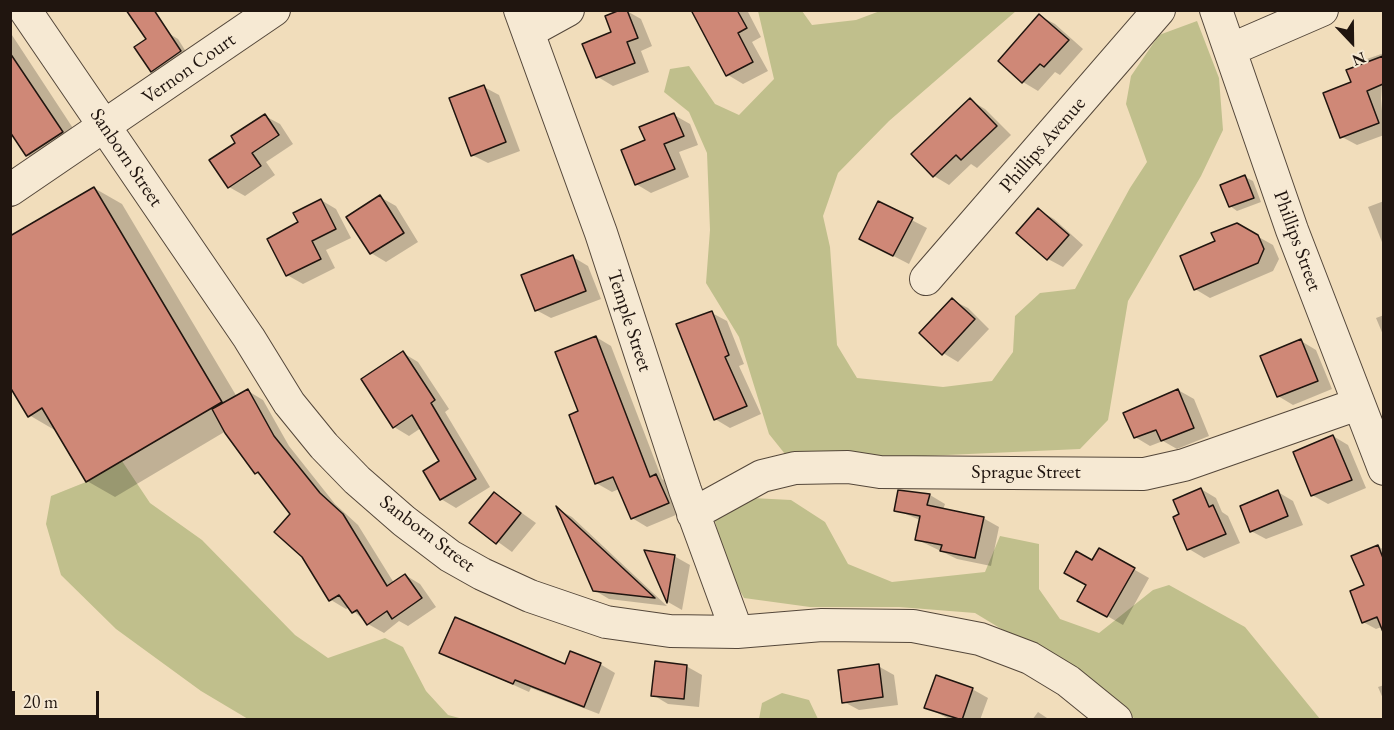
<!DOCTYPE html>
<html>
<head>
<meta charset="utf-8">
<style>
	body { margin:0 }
	#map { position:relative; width:1394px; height:730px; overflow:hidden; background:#f1ddbb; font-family:"EB Garamond",serif }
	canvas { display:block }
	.frame { position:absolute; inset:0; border:12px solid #20150f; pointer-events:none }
	.north { position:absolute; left:1322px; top:12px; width:60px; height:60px; -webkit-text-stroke:4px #f6e9d3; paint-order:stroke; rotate:158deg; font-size:16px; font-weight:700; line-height:24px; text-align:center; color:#20150f }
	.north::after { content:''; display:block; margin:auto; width:21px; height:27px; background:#20150f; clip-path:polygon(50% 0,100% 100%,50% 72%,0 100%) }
	.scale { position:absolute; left:12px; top:691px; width:87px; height:27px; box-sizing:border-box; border:3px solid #20150f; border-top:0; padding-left:8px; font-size:18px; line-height:21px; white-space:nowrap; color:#20150f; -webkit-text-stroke:4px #f6e9d3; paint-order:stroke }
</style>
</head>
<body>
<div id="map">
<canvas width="1394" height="730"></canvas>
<div class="frame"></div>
<div class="north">N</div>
<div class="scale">20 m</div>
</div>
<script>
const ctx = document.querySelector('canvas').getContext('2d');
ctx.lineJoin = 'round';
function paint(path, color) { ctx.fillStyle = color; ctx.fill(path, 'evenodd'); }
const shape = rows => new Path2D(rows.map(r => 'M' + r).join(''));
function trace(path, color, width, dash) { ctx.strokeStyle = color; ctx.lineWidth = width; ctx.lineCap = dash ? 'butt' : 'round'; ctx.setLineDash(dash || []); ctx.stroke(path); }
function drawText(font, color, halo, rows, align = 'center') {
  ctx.font = font + ' "EB Garamond",serif'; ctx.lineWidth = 6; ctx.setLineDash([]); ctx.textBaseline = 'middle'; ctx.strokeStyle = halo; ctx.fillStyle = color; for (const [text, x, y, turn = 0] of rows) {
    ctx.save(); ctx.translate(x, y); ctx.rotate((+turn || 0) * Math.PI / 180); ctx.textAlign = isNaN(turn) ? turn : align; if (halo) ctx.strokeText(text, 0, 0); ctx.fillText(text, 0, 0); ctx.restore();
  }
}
const green = shape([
	[758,11,802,11,812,25,856,20,880,11,1016,11,889,121,838,173,823,216,830,247,837,345,857,378,943,387,992,381,1013,352,1015,316,1040,293,1075,289,1130,188,1147,162,1126,104,1131,76,1159,35,1197,21,1219,78,1223,130,1201,176,1128,301,1108,420,1080,449,858,459,785,454,769,434,739,337,706,283,710,230,707,153,689,112,664,92,670,69,689,66,715,104,739,115,774,79],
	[122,461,150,503,202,540,295,635,328,658,385,638,403,647,426,691,448,715,463,719,248,719,201,691,116,629,61,575,46,524,51,496,86,482],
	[752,498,791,500,825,522,848,564,892,582,985,572,1000,536,1039,544,1039,589,1060,619,1099,633,1153,590,1169,585,1245,627,1320,719,1135,719,1102,690,975,613,899,607,810,607,744,598,728,569,714,518],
	[782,693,809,700,818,719,759,719,762,703]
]);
const shadow = shape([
	[625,10,641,19,652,46,641,51,649,72,613,86,598,77,612,33],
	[693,10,747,10,761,37,752,42,768,71,743,84,728,75],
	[1040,16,1055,24,1083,49,1060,75,1055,72,1038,91,1023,82,1000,61],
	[163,30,178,39,193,63,167,80,152,71],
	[10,32,84,145,49,167,27,155,10,129],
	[1384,53,1381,99,1384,135,1357,145,1342,137,1353,83,1368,63,1367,59],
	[484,87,499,95,520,151,488,163,472,155],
	[970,100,985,109,1011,135,977,168,971,164,949,185,934,176,913,155],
	[674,115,690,124,698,145,679,152,689,177,651,193,636,184,646,141],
	[265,116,280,124,293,144,266,162,275,175,245,196,229,187,211,160,237,143],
	[1245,177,1253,181,1261,202,1237,211,1230,206],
	[94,188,122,204,237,397,248,391,263,400,289,446,335,504,358,525,394,583,405,575,420,584,436,607,408,626,399,621,384,633,368,624,349,607,346,609,331,600,303,556,292,514,265,478,256,473,226,431,115,497,87,481,58,432,29,415],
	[380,197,396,206,418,242,386,262,371,253],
	[321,200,336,209,351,238,326,250,335,268,303,284,287,275,300,223],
	[1384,201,1384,247,1368,207],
	[879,203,927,228,909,264,876,247],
	[1039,210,1054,219,1083,245,1063,267,1048,259],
	[1237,225,1273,245,1279,259,1273,271,1210,298,1195,289,1217,242],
	[573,257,588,266,601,299,551,318,536,310],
	[952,300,968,308,989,329,958,362,943,353],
	[712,313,727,321,744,364,739,366,761,414,730,428,715,419],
	[1384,315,1384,337,1376,318],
	[596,337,611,346,662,479,671,485,683,512,647,527,632,518,619,489,612,492,596,483,580,412],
	[1301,341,1316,350,1332,389,1293,405,1278,396],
	[403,353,418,362,449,409,445,412,490,487,456,508,441,499,441,462,421,428,409,436,394,427],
	[1178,390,1194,399,1209,436,1177,449,1163,441,1150,446,1135,437],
	[1333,436,1348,445,1366,488,1328,504,1312,495],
	[1201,489,1216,498,1222,512,1228,516,1240,543,1204,558,1189,549,1181,515],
	[1278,492,1293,501,1303,525,1266,539,1251,531],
	[495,494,536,523,512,552,472,523],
	[930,495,945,504,943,510,983,518,999,527,991,566,957,559,916,539,920,520,896,510],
	[559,510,572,517,667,606,609,599,594,590],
	[1378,546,1384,550,1384,626,1376,629,1363,622],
	[1100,550,1149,578,1123,625,1079,600],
	[646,552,674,556,690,565,682,610,668,602],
	[441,652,566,666,600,664,615,673,599,714,531,688,529,692],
	[686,666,702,675,699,707,668,704,653,695],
	[878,666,894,675,898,705,859,710,844,702],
	[1384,685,1384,701,1378,687],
	[972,689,988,698,980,720,951,720,926,707],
	[1038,712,1050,720,1032,720]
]);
const building = shape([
	[126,10,154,10,181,51,151,72,134,47,146,39,126,10],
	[620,10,627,10,638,38,627,42,635,63,596,78,582,44,611,32,605,16,620,10],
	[691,10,737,10,747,28,738,33,753,62,726,76,691,10],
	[1039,14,1069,40,1044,67,1040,64,1022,83,998,61,1039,14],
	[10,53,63,132,26,156,10,132,10,53],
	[1383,56,1383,84,1367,91,1379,123,1340,138,1323,93,1351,82,1346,70,1383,56],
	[484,85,506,142,471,156,449,98,484,85],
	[970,98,997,126,961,160,956,155,933,177,911,154,970,98],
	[674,113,684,136,664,144,675,169,635,185,621,150,645,140,639,127,674,113],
	[265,114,279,135,252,153,261,166,228,188,209,160,235,143,231,136,265,114],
	[1245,175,1254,198,1229,207,1220,185,1245,175],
	[94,187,222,402,86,482,42,408,28,417,10,387,10,236,94,187],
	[380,195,404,233,370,254,346,217,380,195],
	[321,199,336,229,312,241,321,259,286,276,267,239,298,222,293,213,321,199],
	[878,201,913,218,893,256,859,239,878,201],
	[1038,208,1069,235,1047,260,1016,233,1038,208],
	[1237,223,1258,235,1264,249,1258,263,1194,290,1180,256,1215,241,1211,233,1237,223],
	[573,255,586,291,535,311,521,275,573,255],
	[952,298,975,319,942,355,919,333,952,298],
	[712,311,729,355,725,357,747,406,714,420,676,324,712,311],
	[596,336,650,477,656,474,669,503,631,519,613,477,595,484,569,415,578,411,555,352,596,336],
	[1301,339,1318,381,1277,397,1260,356,1301,339],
	[403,351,435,400,431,403,476,479,440,500,423,471,439,461,412,415,393,428,361,379,403,351],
	[248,389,274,436,320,493,343,514,387,586,405,574,422,598,392,619,387,611,367,625,357,610,352,613,339,595,329,601,302,557,274,532,290,514,258,472,255,474,225,433,212,409,248,389],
	[1178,389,1194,428,1161,441,1156,430,1134,438,1123,413,1178,389],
	[1333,435,1352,480,1311,496,1293,452,1333,435],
	[1201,488,1209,507,1213,505,1226,534,1187,550,1173,517,1179,514,1173,500,1201,488],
	[898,490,930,494,927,505,984,517,975,558,940,551,942,545,915,540,920,516,894,511,898,490],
	[1278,490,1288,516,1250,532,1240,506,1278,490],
	[494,492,521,513,496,544,469,523,494,492],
	[556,506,655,598,593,591,556,506],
	[1378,545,1383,558,1383,632,1377,617,1362,623,1350,591,1364,585,1351,556,1378,545],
	[1099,548,1135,568,1107,617,1077,601,1086,585,1064,573,1076,551,1092,560,1099,548],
	[644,550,675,555,667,603,644,550],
	[455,617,565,664,570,651,601,663,584,707,515,680,513,684,439,653,455,617],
	[655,661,687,665,684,699,651,696,655,661],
	[879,664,883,697,842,703,838,670,879,664],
	[936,675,973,688,962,720,924,708,936,675]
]);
const street = shape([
	[25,10,249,338,289,403,324,446,357,480,404,521,450,556,482,574,530,596,606,622,670,631,737,632,822,625,913,626,980,639,1030,658,1068,681,1116,720],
	[520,10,601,233,685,490,737,632],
	[1216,10,1292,230,1384,469],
	[528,32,568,10],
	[1232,49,1322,10],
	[10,190,274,10],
	[926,279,1159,10],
	[693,514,762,476,795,468,848,467,880,472,1144,474,1184,465,1358,404]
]);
const streetNames = [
	["Vernon Court",189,69,-35],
	["Phillips Avenue",1043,145,-49],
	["Sanborn Street",126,158,56],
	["Phillips Street",1297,241,70],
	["Temple Street",629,321,72],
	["Sprague Street",1026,473],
	["Sanborn Street",427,534,37]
];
paint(green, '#c0bf8c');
paint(shadow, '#0003');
paint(building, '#cf8877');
trace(building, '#20150f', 1.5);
trace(street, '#54473a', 34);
trace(street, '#f6e9d3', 32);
drawText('20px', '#20150f', '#f6e9d3', streetNames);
</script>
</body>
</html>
